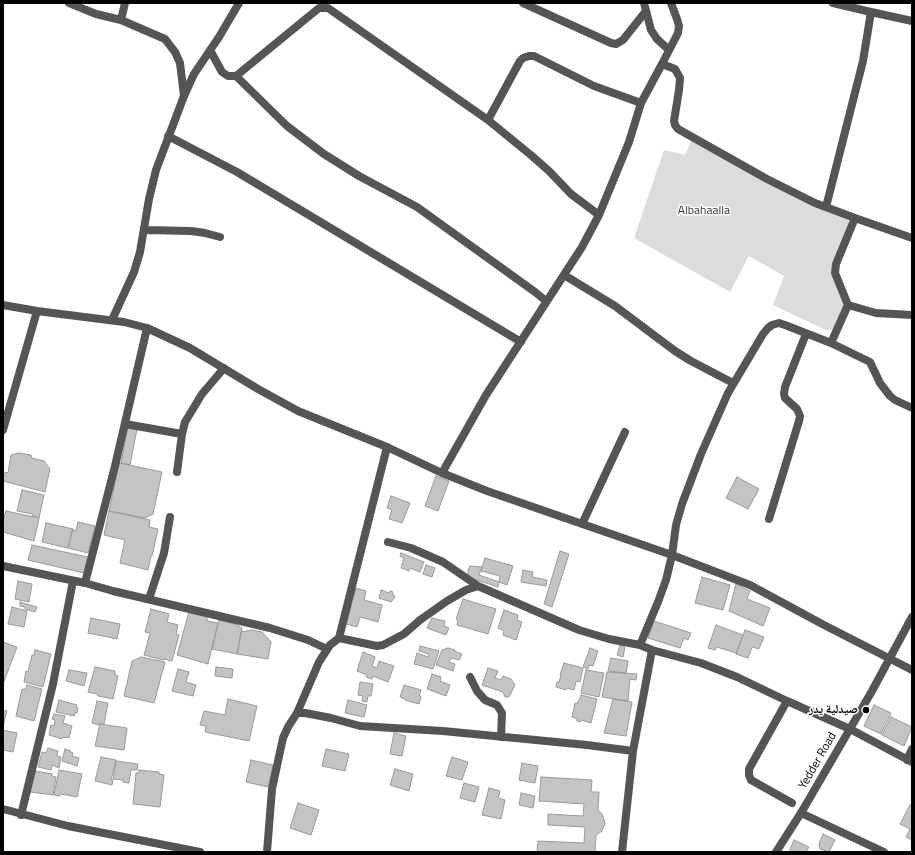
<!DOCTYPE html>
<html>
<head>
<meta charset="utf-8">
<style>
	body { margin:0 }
	#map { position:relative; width:915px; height:855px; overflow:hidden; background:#fff; font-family:"Titillium Web",sans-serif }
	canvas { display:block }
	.frame { position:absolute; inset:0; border:4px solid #000; pointer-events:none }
</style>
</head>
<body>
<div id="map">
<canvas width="915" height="855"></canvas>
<div class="frame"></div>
</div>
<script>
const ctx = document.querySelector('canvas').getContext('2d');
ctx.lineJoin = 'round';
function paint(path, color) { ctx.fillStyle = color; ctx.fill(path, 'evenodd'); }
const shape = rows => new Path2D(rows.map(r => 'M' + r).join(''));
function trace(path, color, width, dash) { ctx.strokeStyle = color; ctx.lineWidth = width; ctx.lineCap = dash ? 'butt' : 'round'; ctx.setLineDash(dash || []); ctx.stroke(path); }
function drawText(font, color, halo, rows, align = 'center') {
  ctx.font = font + ' "Titillium Web","Noto Naskh Arabic",sans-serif'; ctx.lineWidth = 3; ctx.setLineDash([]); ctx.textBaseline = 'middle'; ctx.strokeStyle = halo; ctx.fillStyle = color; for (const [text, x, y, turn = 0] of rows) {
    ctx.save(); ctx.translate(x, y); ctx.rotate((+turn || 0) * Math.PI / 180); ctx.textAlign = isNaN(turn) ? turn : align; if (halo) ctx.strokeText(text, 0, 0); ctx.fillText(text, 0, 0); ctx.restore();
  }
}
const green = shape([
	[692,139,848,219,850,224,835,265,845,303,833,330,826,330,773,305,784,276,749,256,730,292,634,238,664,150,685,155]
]);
const building = shape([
	[128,427,137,429,130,465,121,463,128,427],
	[19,453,31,455,32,458,44,461,50,469,45,492,3,481,3,472,8,473,11,455,19,453],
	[119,463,162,472,153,514,145,518,109,511,119,463],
	[436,476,449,481,438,511,425,506,436,476],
	[737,477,759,489,748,509,726,498,737,477],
	[22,490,44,495,39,518,32,516,33,514,17,511,22,490],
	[391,496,410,503,402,523,389,519,392,510,387,508,391,496],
	[6,511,39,518,34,541,3,532,3,520,6,511],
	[109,511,150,520,149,527,158,529,152,556,151,556,148,570,120,563,125,540,104,535,109,511],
	[78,522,95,526,88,553,68,548,72,530,76,531,78,522],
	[46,523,73,529,68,548,42,542,46,523],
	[32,545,88,557,84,573,28,560,32,545],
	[560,551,569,554,552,607,544,604,560,551],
	[401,553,424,562,420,572,410,568,409,571,401,568,404,558,400,556,401,553],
	[485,558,513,566,507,585,499,582,500,576,481,571,485,558],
	[426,565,435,568,432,577,423,574,426,565],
	[470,566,482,567,479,575,499,582,498,587,468,577,468,570,470,566],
	[523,570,533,572,532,577,547,580,546,586,521,582,523,570],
	[702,577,730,585,723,610,695,603,702,577],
	[18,581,32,584,29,602,15,599,18,581],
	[736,584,750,591,747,599,770,608,763,626,729,611,736,584],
	[356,588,366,591,364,600,382,605,378,622,360,617,357,627,346,624,356,588],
	[381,590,389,593,390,591,392,591,393,594,395,597,391,602,379,598,381,590],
	[463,599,496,609,488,634,457,625,458,620,456,619,463,599],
	[20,602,37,607,35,612,25,609,25,607,20,606,20,602],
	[12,607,27,611,24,627,8,624,12,607],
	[151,609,169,614,167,622,178,625,176,634,179,635,172,661,163,659,163,660,144,655,150,633,145,632,151,609],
	[504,610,518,615,517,620,522,622,516,640,503,635,504,631,498,628,504,610],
	[189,612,207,616,207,621,218,623,208,664,177,655,189,612],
	[91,618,120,624,117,639,88,633,91,618],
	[432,618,445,621,444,626,449,628,446,635,427,628,432,618],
	[219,620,235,624,242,628,237,654,212,649,219,620],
	[654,621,691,633,688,640,684,638,680,648,648,638,654,621],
	[716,625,743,635,736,653,717,647,715,650,708,648,716,625],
	[252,630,262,632,271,642,268,659,237,654,241,632,252,630],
	[745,630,764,637,759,649,752,647,748,658,736,654,745,630],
	[3,642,17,647,3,684,3,642],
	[620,645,625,647,623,657,617,655,620,645],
	[420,646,439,651,433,669,414,664,417,653,428,657,429,654,419,651,420,646],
	[448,648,455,650,454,651,462,654,459,660,451,658,449,662,455,664,453,671,436,665,442,650,448,648],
	[590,648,598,651,593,666,589,665,588,669,583,667,590,648],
	[35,650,51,654,43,687,24,682,26,671,28,672,32,655,34,655,35,650],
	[363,652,375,657,372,666,377,668,379,661,394,666,388,682,373,676,372,679,366,677,367,675,357,671,363,652],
	[141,657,165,662,154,703,124,696,132,661,141,657],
	[611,658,628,661,626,673,608,671,611,658],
	[564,663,583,668,580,682,576,681,574,690,567,688,566,690,556,687,557,682,559,682,561,675,560,675,564,663],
	[95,667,115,671,115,675,118,676,113,699,98,696,97,694,88,692,95,667],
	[216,667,233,669,232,678,215,676,216,667],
	[488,668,498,671,495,678,501,680,503,676,511,679,515,685,509,697,505,697,503,692,482,685,488,668],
	[178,669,189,672,186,682,196,685,193,696,172,691,178,669],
	[69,670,87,673,84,686,66,681,69,670],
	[586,670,604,673,599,697,581,693,586,670],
	[607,672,637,674,636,680,630,679,628,701,602,697,607,672],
	[432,674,441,677,440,681,450,685,446,696,427,689,432,674],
	[360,682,373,684,371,696,368,696,367,702,362,701,363,696,358,695,360,682],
	[27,685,42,689,34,721,16,716,22,689,26,689,27,685],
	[404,685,421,690,419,696,421,697,419,704,405,700,405,699,400,697,404,685],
	[581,695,597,699,591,723,581,720,580,722,577,721,577,719,572,717,575,703,577,704,578,701,579,701,581,695],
	[228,699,257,706,249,741,205,732,206,726,200,725,204,711,225,715,228,699],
	[613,699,632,702,626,736,604,733,613,699],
	[59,700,77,705,76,708,78,708,77,713,75,713,74,716,56,712,59,700],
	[348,700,367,705,364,717,345,713,348,700],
	[97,701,108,703,104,724,99,723,99,725,92,723,97,701],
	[874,705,891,713,881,734,864,726,874,705],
	[3,710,7,711,3,726,3,710],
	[54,714,65,716,63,723,72,726,69,738,63,737,62,739,49,735,51,725,54,726,55,720,52,719,54,714],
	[891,717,912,727,904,746,882,735,891,717],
	[100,724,127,728,124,750,95,746,100,724],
	[3,730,17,733,13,752,3,750,3,730],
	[394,733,406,736,402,756,390,754,394,733],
	[48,748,58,751,57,756,61,757,59,768,52,765,51,770,38,767,42,752,46,753,48,748],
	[65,749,71,751,70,752,73,753,72,756,79,758,77,766,62,761,65,749],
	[326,749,349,754,345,771,322,766,326,749],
	[101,757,116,760,111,780,113,780,112,785,95,781,101,757],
	[452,757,468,762,462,780,446,776,452,757],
	[251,760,273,765,268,787,246,782,251,760],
	[116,761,138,764,137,770,131,770,129,783,123,782,123,780,113,779,116,761],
	[522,763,538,766,535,783,519,780,522,763],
	[395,769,413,774,409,791,390,785,395,769],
	[59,770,82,774,77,797,61,794,60,796,54,795,59,770],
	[139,770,159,772,159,774,164,775,160,807,133,804,136,773,139,773,139,770],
	[35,771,52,774,52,776,56,777,53,795,30,792,35,771],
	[541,777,592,780,591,792,599,792,598,810,602,814,605,823,602,831,596,835,595,852,537,852,538,841,584,843,585,827,548,825,548,814,583,816,584,804,539,801,541,777],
	[464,783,479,787,475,802,460,798,464,783],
	[489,788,500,791,498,798,505,800,501,819,482,815,489,788],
	[521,793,535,796,533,808,519,805,521,793],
	[298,803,319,810,311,835,290,828,298,803],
	[910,805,912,806,912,840,906,837,910,829,900,824,910,805],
	[823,834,835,840,829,852,820,849,819,844,823,834],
	[794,840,809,847,806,852,789,852,794,840]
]);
const minor = shape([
	[69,3,96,14,121,20],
	[125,3,121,20,165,39,175,52,180,63,184,96],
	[523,3,611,43,616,44,623,40,646,11],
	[644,3,651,30,657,39,669,50],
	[833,3,871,12],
	[210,50,222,72,228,76,236,76,319,8,328,8,488,120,532,156,549,171,571,194,599,215],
	[662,64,678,33,679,26,677,19,671,3],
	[236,76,287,126,324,154,359,176,417,207,535,292,546,301],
	[488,120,520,61,523,58,529,56,534,56,594,86,641,103],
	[168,136,237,172,521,342],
	[826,207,863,61,871,12,912,21],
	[145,230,191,231,205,233,220,237],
	[564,275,615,306,675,351,691,361,733,383],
	[3,305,37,311,124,322,147,328,190,348,258,389,298,411,387,447,442,473,487,491,672,555,750,585,824,625,912,670],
	[848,305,835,273,836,264,855,218],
	[112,320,134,272,140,252,149,199,156,170,184,96,194,74,219,37,239,3],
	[831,343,848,305,876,313,912,315],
	[912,408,895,400,890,396,880,383,870,362,831,343,785,325,779,323,772,325,768,328,763,334,728,393,701,454,682,504,676,525,672,555,666,580,658,602,640,645,652,650,701,663,737,677,787,701,850,729,912,762],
	[125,424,182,434],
	[3,430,37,311],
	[387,447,339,638,377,646,383,645,404,634,420,620,447,601,466,590,478,586,579,630,609,639,640,645],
	[177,472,182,434,185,422,202,394,224,368],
	[442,473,486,395,582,247,599,215,629,142,641,103,662,64,675,69,680,78,679,90,674,121,675,125,678,129,767,179,815,203,855,218,912,238],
	[769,519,799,421,800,416,797,409,785,398,784,394,785,387,806,334],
	[582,524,625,432],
	[388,542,411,548,443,562,478,586],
	[3,566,85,583,113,591,270,628,308,640,327,649],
	[85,583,115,466,147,328],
	[149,599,164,553,170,517],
	[470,677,477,691,485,700,497,705,502,713,501,737],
	[787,701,749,769,749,775,751,780,792,803],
	[297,713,305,713,331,718,360,726,443,731,587,745,633,751],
	[907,760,912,749],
	[3,809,68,826,200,852],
	[801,813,884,852],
	[21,815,53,684,73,581],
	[267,852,272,789,283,738,288,727,297,713,319,662,330,645,339,638],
	[622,852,633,751,652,650]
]);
const tertiary = shape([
	[776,852,801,813,872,691,912,617]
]);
const markers = [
	[866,710,4,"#000"]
];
const parkNames = [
	["Albahaalla",704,211]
];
const poiNames = [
	["صيدلية يدر",858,710]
];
const streetNames = [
	["Yedder Road",818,761,-60]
];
paint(green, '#dcdcdc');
paint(building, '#c4c4c4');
trace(building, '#999', 1);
trace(minor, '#555', 8);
trace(tertiary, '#555', 8);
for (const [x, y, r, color] of markers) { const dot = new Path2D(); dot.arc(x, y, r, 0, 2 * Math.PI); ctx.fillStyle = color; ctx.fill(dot); trace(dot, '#fff', 1.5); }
drawText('12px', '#333', '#fff', parkNames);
drawText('bold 12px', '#000', '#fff', poiNames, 'right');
drawText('12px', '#000', '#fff', streetNames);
</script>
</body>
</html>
